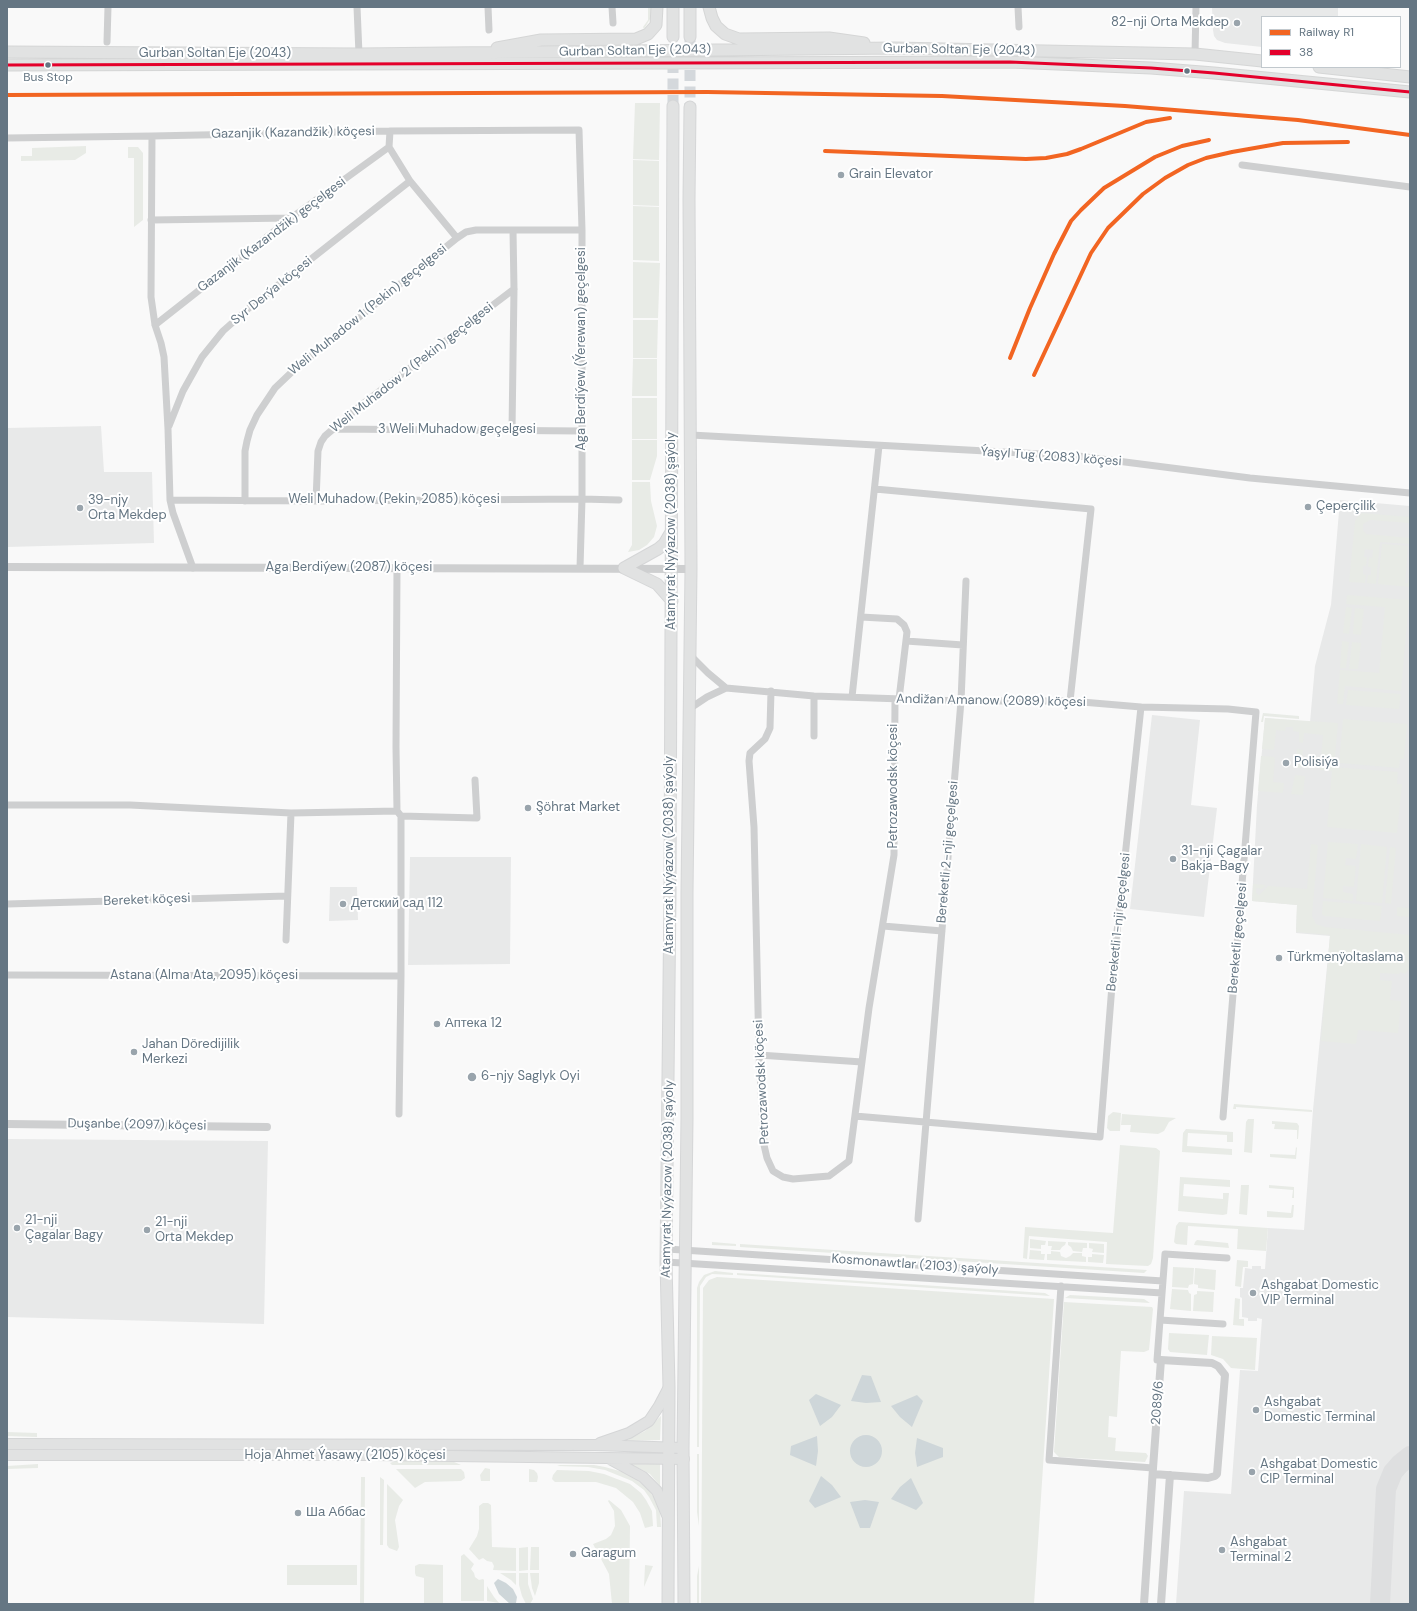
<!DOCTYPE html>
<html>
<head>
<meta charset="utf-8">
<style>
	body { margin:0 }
	#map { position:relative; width:1417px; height:1611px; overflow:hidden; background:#f9f9f9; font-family:"DM Sans",sans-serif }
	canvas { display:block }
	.frame { position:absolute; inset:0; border:8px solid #657683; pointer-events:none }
	.legend { position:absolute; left:1261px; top:16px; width:140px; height:52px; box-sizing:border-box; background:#fff; border:1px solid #c1c8cd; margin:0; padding:5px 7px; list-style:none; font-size:12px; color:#657683 }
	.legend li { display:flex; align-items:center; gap:8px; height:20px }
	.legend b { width:20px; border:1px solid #c1c8cd }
</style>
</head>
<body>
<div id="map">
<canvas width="1417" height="1611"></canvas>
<div class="frame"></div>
<ul class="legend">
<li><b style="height:5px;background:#f26522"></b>Railway R1</li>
<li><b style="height:5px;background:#e4002b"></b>38</li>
</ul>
</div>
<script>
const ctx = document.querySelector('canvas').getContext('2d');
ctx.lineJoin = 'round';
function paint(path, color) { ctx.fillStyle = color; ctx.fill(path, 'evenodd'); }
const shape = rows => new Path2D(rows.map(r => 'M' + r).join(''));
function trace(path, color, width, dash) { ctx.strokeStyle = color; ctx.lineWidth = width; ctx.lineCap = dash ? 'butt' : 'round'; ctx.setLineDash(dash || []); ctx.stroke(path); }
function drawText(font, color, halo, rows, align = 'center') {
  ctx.font = font + ' "DM Sans",sans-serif'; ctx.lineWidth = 4; ctx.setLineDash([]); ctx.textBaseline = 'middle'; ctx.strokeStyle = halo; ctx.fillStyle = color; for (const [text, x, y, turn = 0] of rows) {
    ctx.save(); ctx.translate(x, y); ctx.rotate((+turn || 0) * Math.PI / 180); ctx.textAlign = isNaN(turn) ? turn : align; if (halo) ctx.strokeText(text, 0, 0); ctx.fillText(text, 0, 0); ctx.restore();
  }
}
const built = shape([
	[1212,7,1338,7,1338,17,1262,17,1262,47,1225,43,1217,40,1214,36,1213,30],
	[101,426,104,472,152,472,154,543,7,547,7,428],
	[1340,500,1410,506,1410,1604,1176,1604,1184,1491,1231,1494,1240,1370,1258,1371,1262,1319,1257,1318,1257,1321,1248,1321,1248,1318,1242,1317,1242,1298,1240,1297,1240,1288,1243,1288,1245,1268,1252,1269,1252,1266,1261,1266,1261,1269,1265,1269,1268,1228,1304,1230,1313,1110,1330,936,1296,933,1297,905,1252,901,1257,805,1265,718,1310,722,1315,666,1331,605],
	[1152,715,1200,720,1191,805,1217,808,1204,917,1130,909],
	[410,857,511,857,510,964,408,965],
	[330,887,357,887,358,920,329,921],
	[7,1139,268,1141,264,1324,7,1317]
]);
const green = shape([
	[648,7,652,7,652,16,644,29,643,27,648,20],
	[635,103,660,103,659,160,633,159],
	[86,146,86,153,75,160,21,161,21,156,32,156,32,148],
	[128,147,138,147,143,153,143,220,134,227,134,158,128,158],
	[633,160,659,161,659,206,633,205],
	[633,206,659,207,659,261,633,260],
	[633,262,660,263,658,318,633,318],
	[633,320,658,320,657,358,633,358],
	[633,359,657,359,657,396,632,396],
	[632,398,657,398,657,439,632,439],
	[632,440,657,440,657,456,650,480,632,480],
	[632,482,650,482,651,501,657,526,654,537,647,545,639,550,628,552,632,545],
	[1362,513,1410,517,1410,523,1370,520,1363,524,1363,530,1366,534,1410,538,1410,544,1380,542,1376,584,1367,583,1368,575,1371,575,1371,567,1368,567,1369,557,1372,558,1373,550,1365,549,1364,557,1367,557,1366,566,1363,566,1363,574,1366,575,1365,583,1349,582,1355,521,1358,516],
	[1382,544,1408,546,1405,583,1408,583,1410,562,1410,587,1378,584],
	[1347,595,1409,600,1401,691,1345,686,1343,704,1337,704,1340,670,1379,673,1385,607,1346,604],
	[1346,607,1352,608,1349,634,1343,633],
	[1355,608,1364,609,1361,635,1353,634],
	[1342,641,1349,642,1346,668,1340,668],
	[1352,642,1361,643,1358,669,1349,669],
	[1348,690,1401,694,1399,709,1346,705],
	[1263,713,1299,716,1299,719,1264,716,1263,722,1261,722],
	[1265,718,1338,723,1334,767,1398,772,1397,784,1402,784,1397,833,1327,827,1332,771,1320,770,1323,735,1304,733,1303,743,1299,742,1299,732,1293,731,1293,727,1286,727,1285,731,1276,730,1274,750,1262,749],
	[1343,719,1407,724,1404,759,1400,759,1399,768,1339,763],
	[1297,749,1303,750,1301,768,1295,768],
	[1261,756,1274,757,1275,759,1273,782,1284,783,1283,793,1258,791],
	[1295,775,1305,776,1303,795,1291,794],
	[1328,842,1358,844,1356,859,1346,858,1345,865,1356,866,1354,887,1343,886,1343,892,1353,894,1353,901,1323,898],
	[1311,844,1318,845,1312,916,1316,924,1325,927,1410,935,1410,968,1405,974,1400,972,1399,974,1380,973,1380,980,1392,981,1390,1000,1401,1001,1398,1033,1358,1030,1356,1044,1321,1041,1330,935,1296,932,1297,905,1252,901,1253,884,1266,885,1262,889,1256,888,1256,893,1259,895,1268,886,1307,889],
	[1361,844,1387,847,1382,903,1356,901],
	[1390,847,1396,848,1391,904,1385,903],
	[1323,901,1382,906,1380,921,1324,916,1322,914],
	[1397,907,1409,908,1410,917,1397,916],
	[1234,1104,1312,1110,1312,1112,1236,1107,1236,1109,1233,1109],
	[1113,1112,1121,1113,1120,1131,1110,1131,1107,1128,1108,1116],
	[1122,1114,1176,1118,1169,1122,1164,1131,1158,1134,1130,1132,1131,1125,1121,1125],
	[1248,1119,1254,1119,1252,1153,1244,1152,1246,1122],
	[1272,1121,1297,1123,1299,1126,1298,1139,1297,1139,1297,1130,1274,1129,1275,1124,1272,1124],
	[1186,1129,1233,1132,1233,1142,1227,1142,1227,1135,1188,1133,1187,1146,1232,1149,1232,1155,1182,1152,1183,1133],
	[1120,1145,1156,1148,1160,1151,1153,1258,1151,1264,1148,1266,1106,1264,1107,1242,1029,1236,1027,1259,1023,1258,1025,1227,1113,1233],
	[1296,1147,1297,1148,1296,1159,1270,1157,1270,1154,1295,1155],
	[1180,1177,1230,1180,1230,1187,1184,1184,1183,1196,1223,1199,1223,1193,1229,1193,1227,1214,1223,1215,1178,1211],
	[1241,1185,1249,1185,1247,1215,1239,1214],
	[1269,1185,1294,1187,1294,1198,1292,1198,1293,1190,1269,1188],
	[1292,1205,1294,1205,1293,1217,1291,1218,1267,1217,1267,1211,1291,1213],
	[1179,1222,1268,1228,1266,1251,1237,1249,1238,1229,1188,1226,1187,1245,1176,1244,1174,1242,1176,1226],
	[1030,1239,1046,1241,1045,1245,1041,1245,1041,1249,1030,1248],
	[1197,1240,1228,1243,1229,1248,1194,1245,1195,1242],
	[1048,1241,1066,1242,1065,1245,1062,1247,1060,1250,1051,1250,1052,1246,1048,1246],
	[712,1242,736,1244,736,1246,712,1245],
	[1068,1242,1087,1243,1087,1248,1083,1248,1082,1252,1073,1251,1071,1247,1068,1245],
	[1089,1243,1104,1244,1104,1253,1092,1252,1093,1249,1089,1248],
	[740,1244,1147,1270,1144,1273,740,1247],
	[1030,1250,1041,1251,1041,1254,1045,1254,1044,1260,1029,1259],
	[1051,1251,1060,1252,1061,1256,1066,1258,1070,1256,1073,1253,1082,1253,1082,1256,1086,1257,1086,1262,1047,1260,1047,1254,1051,1254],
	[1092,1254,1104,1255,1103,1263,1088,1262,1088,1257,1092,1257],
	[1237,1260,1248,1261,1248,1267,1243,1267,1241,1287,1235,1286],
	[1173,1267,1194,1268,1193,1284,1189,1285,1188,1288,1172,1287],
	[1195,1268,1216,1270,1215,1290,1198,1288,1198,1285,1194,1284],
	[715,1271,733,1273,733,1275,712,1274,706,1277,700,1286,699,1447,697,1447,697,1288,699,1282,704,1275],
	[737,1273,1045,1293,1050,1296,737,1275],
	[717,1277,1054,1299,1034,1604,701,1604,703,1288,709,1280],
	[1172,1289,1188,1290,1189,1293,1191,1294,1191,1311,1170,1309],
	[1197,1291,1214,1292,1213,1312,1193,1311,1194,1295,1197,1294],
	[1070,1295,1144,1299,1150,1303,1065,1298],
	[1235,1298,1240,1299,1239,1319,1244,1319,1244,1326,1233,1325],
	[1064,1302,1152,1307,1153,1309,1149,1350,1144,1352,1121,1351,1117,1417,1109,1416,1108,1437,1116,1438,1115,1451,1146,1453,1148,1456,1145,1462,1059,1457,1054,1452],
	[1169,1333,1209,1335,1207,1355,1170,1352,1168,1349],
	[1212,1336,1257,1338,1255,1370,1231,1368,1223,1359,1211,1355],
	[661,1416,660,1440,625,1441,645,1431],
	[7,1432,37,1433,37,1437,7,1436],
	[697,1454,699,1454,699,1526,697,1512],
	[395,1461,452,1461,461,1465,392,1465,390,1463],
	[628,1463,660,1463,660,1486,650,1474],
	[38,1464,38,1468,7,1469,7,1466],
	[560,1465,594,1465,605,1467,623,1472,636,1479,647,1488,654,1497,660,1510,661,1527,657,1527,656,1510,649,1497,644,1490,632,1481,605,1470,588,1467,557,1466],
	[485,1468,490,1469,490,1481,481,1481,480,1475],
	[396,1469,461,1469,464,1472,465,1478,461,1481,425,1482,415,1488],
	[529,1469,534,1470,537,1473,538,1477,537,1482,529,1482],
	[557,1470,589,1471,604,1474,630,1484,641,1493,646,1500,652,1511,653,1526,645,1528,640,1513,633,1502,616,1488,596,1482,555,1482,552,1479,553,1475],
	[361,1477,365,1477,364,1604,360,1604],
	[380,1477,384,1480,383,1545,380,1545],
	[387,1484,403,1500,399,1506,395,1520,399,1547,397,1551,389,1548,387,1545],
	[609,1500,621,1510,630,1526,629,1604,612,1604,609,1574,593,1544,606,1539,611,1535,615,1526,614,1511,608,1501],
	[483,1503,488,1503,491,1505,492,1547,516,1548,516,1571,493,1570,494,1566,492,1562,487,1561,483,1558,479,1560,469,1549,477,1536,479,1529,479,1506],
	[528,1547,528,1570,519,1571,519,1548],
	[531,1547,539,1547,539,1570,530,1570],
	[464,1554,474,1564,471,1569,474,1573,475,1577,479,1580,483,1579,484,1580,484,1601,461,1601,461,1556],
	[419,1564,443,1565,443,1604,424,1604,424,1578,416,1576,415,1573,415,1566],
	[287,1565,357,1565,357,1585,287,1585],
	[645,1565,653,1566,644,1587],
	[699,1566,699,1604,697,1604,697,1576],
	[500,1573,516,1573,516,1585,511,1580],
	[519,1573,528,1573,528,1584,533,1599,530,1604,526,1604,522,1596,519,1585],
	[530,1573,539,1573,539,1583,535,1596,532,1588],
	[487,1586,494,1597,499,1603,487,1601]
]);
const water = shape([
	[862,1375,871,1376,881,1402,866,1403,851,1401],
	[816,1394,841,1405,832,1417,820,1426,809,1400],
	[917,1395,923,1401,912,1427,900,1417,891,1406],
	'850 1451a16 16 0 1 1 32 0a16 16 0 1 1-32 0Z',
	[817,1436,818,1451,816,1466,790,1455,791,1446],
	[917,1438,943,1448,943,1457,917,1467,915,1453],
	[821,1476,832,1485,841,1497,815,1508,809,1501],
	[911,1478,923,1503,916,1510,891,1499,900,1487],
	[865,1500,879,1502,870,1528,860,1528,850,1502],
	[498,1579,506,1583,513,1589,517,1597,516,1603,510,1604,499,1594,494,1583]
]);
const taxiway = shape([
	[1380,1604,1386,1489,1393,1472,1400,1464,1410,1456]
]);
const primaryTunnel = shape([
	[690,37,690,107],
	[673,106,673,37]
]);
const minor = shape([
	[357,7,359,54],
	[488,7,489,30],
	[612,7,613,23],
	[1018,7,1019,27],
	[107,42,108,7],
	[1195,54,1196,7],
	[390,131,389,147,410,181,457,238],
	[152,136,151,297,155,325,161,343,164,357,168,429,170,500,173,513,193,568],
	[7,138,152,136,390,131,579,130,582,230,582,499,580,568],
	[1242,165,1410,187],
	[151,220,291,218],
	[155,325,291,218,389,147],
	[169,426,183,391,202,357,223,331,249,308,410,181],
	[333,429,582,431],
	[512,430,514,289,513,230],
	[691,435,1078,456,1250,478,1410,493],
	[875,489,1091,509,1070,701],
	[170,500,316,501,582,499,619,500],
	[245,501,245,451,247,441,250,430,257,415,275,388,296,368,457,238,466,232,476,230,582,230],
	[316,501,318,451,321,442,325,436,360,406,514,289],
	[397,568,396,747,397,811,401,816,401,976,399,1114],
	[861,617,897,619,904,625,907,632,899,699],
	[906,641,963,645],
	[690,655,708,673,726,688],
	[771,691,770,728,765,739,750,753,749,761,754,827,759,1055,764,1145,767,1158,773,1171,783,1177,793,1179,829,1176,849,1161,869,1008,894,855,895,699],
	[852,697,879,446],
	[689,709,707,697,726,688,814,696,961,701,1070,701,1141,707,1228,709,1256,712,1223,1117],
	[814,736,814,696],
	[7,805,130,805,291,813,397,811],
	[401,816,477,818,475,780],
	[7,904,287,896],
	[883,926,942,931],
	[286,940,291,813],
	[7,975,401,976],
	[759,1055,862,1062],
	[855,1116,1100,1137,1114,960,1141,707],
	[918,1219,961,701,966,581],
	[667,1249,1163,1281],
	[666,1262,1162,1293],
	[1061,1286,1049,1460,1153,1468],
	[1160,1320,1223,1324],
	[1161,1360,1157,1360,1165,1254,1227,1258]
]);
const tertiary = shape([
	[7,567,691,569],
	[7,1124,267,1127],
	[1144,1604,1153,1468,1161,1360,1212,1363,1218,1366,1225,1375,1217,1474,1215,1476,1208,1478,1153,1474],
	[1161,1604,1170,1475]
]);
const secondary = shape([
	[600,1443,629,1433,649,1421,659,1406,669,1387],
	[7,1444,595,1445,683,1448],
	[7,1455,374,1455,684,1459],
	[608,1458,643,1477,657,1491,667,1515]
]);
const primary = shape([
	[673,37,673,7],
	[690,37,690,7],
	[624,568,658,549,664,544,671,532],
	[624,568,657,584,672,601],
	[668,1604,669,1387,666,1262,670,892,673,106],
	[684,1604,683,1448,687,1118,687,892,691,569,689,199,690,107]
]);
const trunk = shape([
	[709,7,712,18,716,26,725,34,739,39,829,38,864,43],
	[497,48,541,40,636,39,648,34,656,25,657,7],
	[7,52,359,54,894,48,1195,54,1262,61],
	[7,65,1010,62,1151,68,1214,73,1410,92],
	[1319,67,1410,77]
]);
const bus1 = shape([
	[7,65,1010,62,1151,68,1214,73,1410,92]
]);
const rail1 = shape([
	[7,95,707,92,942,96,1125,106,1298,120,1410,135],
	[825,151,1026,159,1046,158,1067,154,1081,149,1146,122,1170,118],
	[1010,358,1030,308,1054,254,1071,221,1081,210,1104,188,1155,157,1182,146,1209,140],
	[1034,375,1091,253,1108,228,1143,194,1165,178,1188,165,1206,158,1232,152,1283,143,1348,142]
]);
const markers = [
	[1237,23,4,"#99a4ac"],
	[48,65,3.5,"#657683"],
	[1187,71,3.5,"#657683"],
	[841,175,4,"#99a4ac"],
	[1308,507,4,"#99a4ac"],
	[80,508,4,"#99a4ac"],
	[1286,763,4,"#99a4ac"],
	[528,808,4,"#99a4ac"],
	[1173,859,4,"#99a4ac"],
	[343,904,4,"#99a4ac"],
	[1279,958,4,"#99a4ac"],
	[437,1024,4,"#99a4ac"],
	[134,1052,4,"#99a4ac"],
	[472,1077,5,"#99a4ac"],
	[17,1228,4,"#99a4ac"],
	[147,1230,4,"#99a4ac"],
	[1253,1293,4,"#99a4ac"],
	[1256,1410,4,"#99a4ac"],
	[1252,1472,4,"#99a4ac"],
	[298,1513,4,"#99a4ac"],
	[1222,1550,4,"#99a4ac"],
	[573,1554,4,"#99a4ac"]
];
const busNames = [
	["Bus Stop",48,78]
];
const poiNames = [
	["82-nji Orta Mekdep",1229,23,"right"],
	["Grain Elevator",849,175],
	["39-njy",88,501],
	["Orta Mekdep",88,516],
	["Çeperçilik",1316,507],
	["Polisiýa",1294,763],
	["Şöhrat Market",536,808],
	["31-nji Çagalar",1181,852],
	["Bakja-Bagy",1181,867],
	["Детский сад 112",351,904],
	["Türkmenÿoltaslama",1287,958],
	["Аптека 12",445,1024],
	["Jahan Döredijilik",142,1045],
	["Merkezi",142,1060],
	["6-njy Saglyk Oyi",481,1077],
	["21-nji",25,1221],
	["Çagalar Bagy",25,1236],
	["21-nji",155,1223],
	["Orta Mekdep",155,1238],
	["Ashgabat Domestic",1261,1286],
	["VIP Terminal",1261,1301],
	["Ashgabat",1264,1403],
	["Domestic Terminal",1264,1418],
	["Ashgabat Domestic",1260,1465],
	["CIP Terminal",1260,1480],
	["Ша Аббас",306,1513],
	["Ashgabat",1230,1543],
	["Terminal 2",1230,1558],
	["Garagum",581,1554]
];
const streetNames = [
	["Gurban Soltan Eje (2043)",959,50,1],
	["Gurban Soltan Eje (2043)",635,51,-1],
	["Gurban Soltan Eje (2043)",215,54],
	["Gazanjik (Kazandžik) köçesi",293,133,-1],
	["Gazanjik (Kazandžik) geçelgesi",272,235,-37],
	["Syr Derýa köçesi",272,291,-39],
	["Weli Muhadow 1 (Pekin) geçelgesi",368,310,-39],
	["Aga Berdiýew (Ýerewan) geçelgesi",582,349,-90],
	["Weli Muhadow 2 (Pekin) geçelgesi",412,368,-38],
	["3 Weli Muhadow geçelgesi",457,430],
	["Ýaşyl Tug (2083) köçesi",1051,457,4],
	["Weli Muhadow (Pekin, 2085) köçesi",394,500],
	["Atamyrat Nyýazow (2038) şaýoly",672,531,-90],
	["Aga Berdiýew (2087) köçesi",349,568],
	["Andižan Amanow (2089) köçesi",991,701,1],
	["Petrozawodsk köçesi",894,786,-90],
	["Bereketli 2-nji geçelgesi",948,852,-85],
	["Atamyrat Nyýazow (2038) şaýoly",670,855,-90],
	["Bereket köçesi",147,900,-2],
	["Bereketli 1-nji geçelgesi",1119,922,-84],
	["Bereketli geçelgesi",1238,938,-85],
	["Astana (Alma Ata, 2095) köçesi",204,976],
	["Petrozawodsk köçesi",762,1082,-93],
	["Duşanbe (2097) köçesi",137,1125,1],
	["Atamyrat Nyýazow (2038) şaýoly",668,1179,-89],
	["Kosmonawtlar (2103) şaýoly",915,1265,4],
	["2089/6",1158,1403,-86],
	["Hoja Ahmet Ýasawy (2105) köçesi",345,1456]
];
paint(built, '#e8e9e9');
paint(green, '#e8ebe6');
paint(water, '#ced6d9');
trace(taxiway, '#dedfe0', 20);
trace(primaryTunnel, '#d4d8dc', 11, [11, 5.5]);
trace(secondary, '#d5d6d7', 12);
trace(primary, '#d5d6d7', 13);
trace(trunk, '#d5d6d6', 13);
trace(minor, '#cecfd0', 7);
trace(tertiary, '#cecfd0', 8);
trace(secondary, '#e1e2e2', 10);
trace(primary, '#e1e2e2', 11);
trace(trunk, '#e1e2e2', 11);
trace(bus1, '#e4002b', 3);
trace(rail1, '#f26522', 4);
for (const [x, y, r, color] of markers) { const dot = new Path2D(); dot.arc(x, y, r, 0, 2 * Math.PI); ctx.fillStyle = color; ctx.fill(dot); trace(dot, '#fff', 1.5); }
drawText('12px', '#657683', '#fff', busNames);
drawText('13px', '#657683', '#fff', poiNames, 'left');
drawText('13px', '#657683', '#fff', streetNames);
</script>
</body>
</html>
